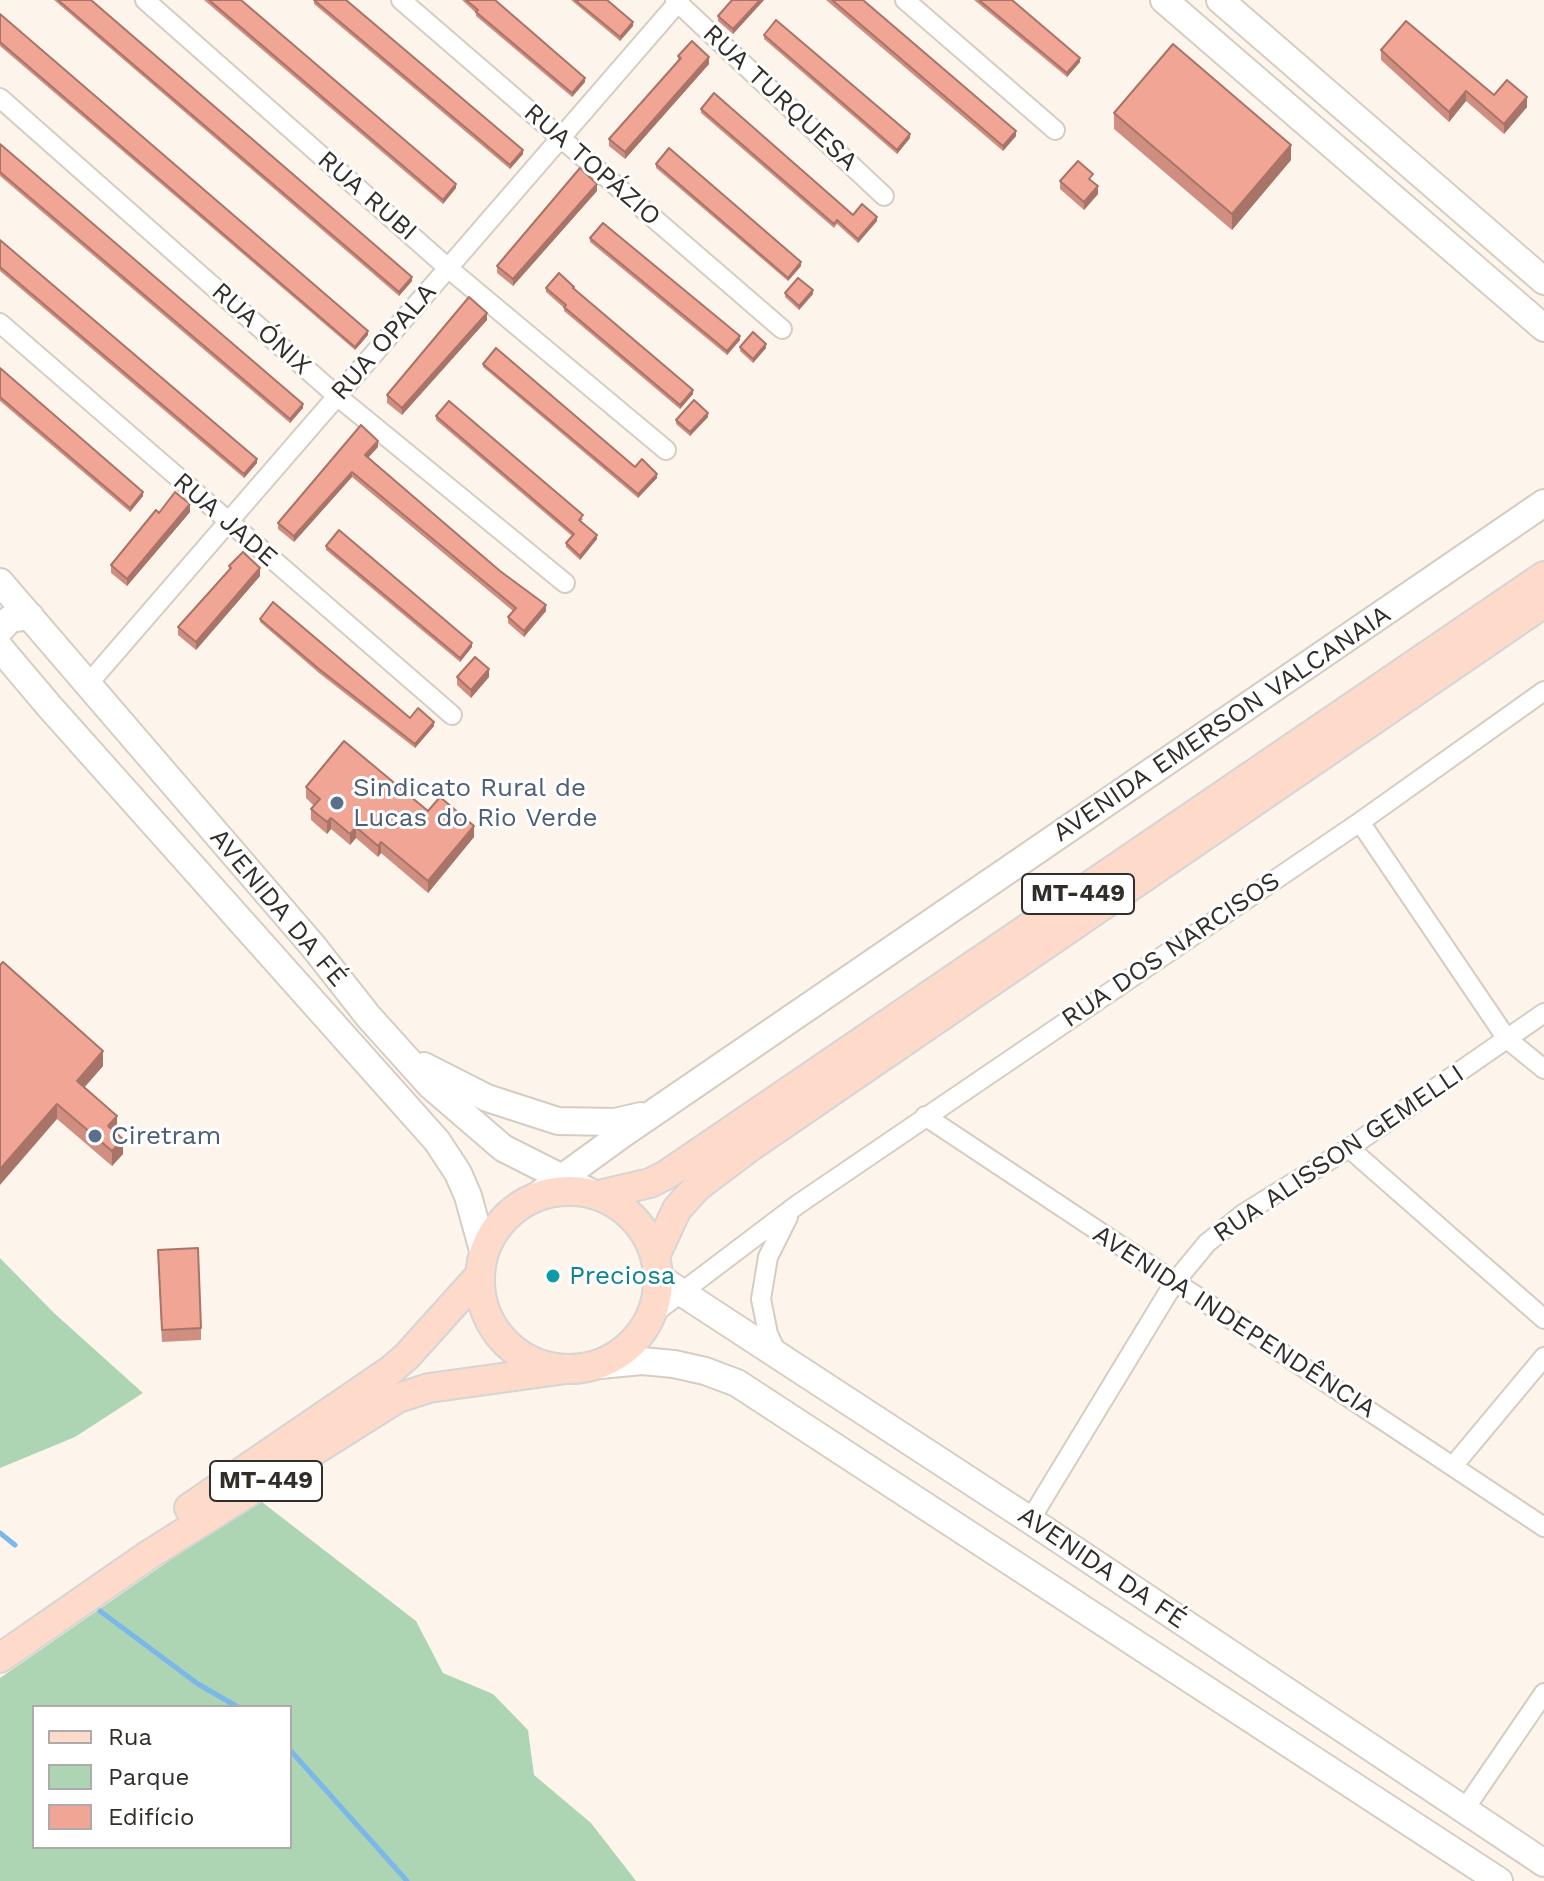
<!DOCTYPE html>
<html>
<head>
<meta charset="utf-8">
<style>
	body { margin:0 }
	#map { position:relative; width:1544px; height:1881px; overflow:hidden; background:#fdf5ec; font-family:"Work Sans",sans-serif }
	canvas { display:block }
	.legend { position:absolute; left:32px; top:1705px; width:260px; height:144px; box-sizing:border-box; background:#fff; border:2px solid #adaba9; margin:0; padding:10px 14px; list-style:none; font-size:24px; color:#312d29 }
	.legend li { display:flex; align-items:center; gap:16px; height:40px }
	.legend b { width:40px; border:2px solid #adaba9 }
</style>
</head>
<body>
<div id="map">
<canvas width="1544" height="1881"></canvas>
<ul class="legend">
<li><b style="height:10px;background:#fedacb"></b>Rua</li>
<li><b style="height:22px;background:#add5b3"></b>Parque</li>
<li><b style="height:22px;background:#f1a595"></b>Edifício</li>
</ul>
</div>
<script>
const ctx = document.querySelector('canvas').getContext('2d');
ctx.lineJoin = 'round';
function paint(path, color) { ctx.fillStyle = color; ctx.fill(path, 'evenodd'); }
const shape = rows => new Path2D(rows.map(r => 'M' + r).join(''));
function trace(path, color, width, dash) { ctx.strokeStyle = color; ctx.lineWidth = width; ctx.lineCap = dash ? 'butt' : 'round'; ctx.setLineDash(dash || []); ctx.stroke(path); }
function drawText(font, color, halo, rows, align = 'center') {
  ctx.font = font + ' "Work Sans",sans-serif'; ctx.lineWidth = 6; ctx.setLineDash([]); ctx.textBaseline = 'middle'; ctx.strokeStyle = halo; ctx.fillStyle = color; for (const [text, x, y, turn = 0] of rows) {
    ctx.save(); ctx.translate(x, y); ctx.rotate((+turn || 0) * Math.PI / 180); ctx.textAlign = isNaN(turn) ? turn : align; if (halo) ctx.strokeText(text, 0, 0); ctx.fillText(text, 0, 0); ctx.restore();
  }
}
const green = shape([
	[0,1258,54,1313,143,1393,75,1437,0,1468],
	[258,1499,416,1621,443,1673,493,1694,528,1730,534,1775,591,1823,636,1881,0,1881,0,1678],
	[34,1707,290,1707,290,1847,34,1847]
]);
const stream = shape([
	[0,1533,15,1545],
	[100,1611,198,1684,238,1707],
	[290,1750,407,1881]
]);
const street = shape([
	[145,0,448,268,666,450],
	[401,0,782,329],
	[675,0,884,196],
	[905,0,1055,130],
	[0,98,337,396,565,583],
	[0,323,452,715],
	[88,684,680,0],
	[1360,822,1507,1039,1544,1069],
	[925,1116,1544,1527],
	[1349,1148,1544,1319],
	[653,1314,797,1205,1360,822,1544,691],
	[778,1355,768,1334,761,1299,768,1257,788,1217],
	[1453,1466,1544,1357],
	[1030,1520,1174,1283,1207,1243,1243,1214,1349,1148,1544,1013],
	[1464,1810,1544,1693]
]);
const secondary = shape([
	[1164,0,1544,328],
	[1220,0,1544,281],
	[0,582,313,946,368,1016,431,1086,503,1148,590,1192],
	[0,630,10,619,30,616],
	[0,648,49,706,437,1141,458,1173,468,1196,484,1254],
	[424,1066,487,1098,558,1121,615,1122,641,1116],
	[537,1196,624,1133,1544,503],
	[658,1277,1030,1520,1544,1863],
	[600,1365,642,1361,674,1364,705,1371,737,1383,1499,1881]
]);
const primary = shape([
	'480 1280a89 89 0 1 1 178 0a89 89 0 1 1-178 0Z',
	[603,1194,650,1183,666,1175,1544,576],
	[655,1256,677,1209,697,1187,750,1147,1544,603],
	[189,1508,391,1370,407,1356,480,1275],
	[0,1658,150,1554,398,1398,429,1388,559,1370]
]);
const wall = shape([
	[54,0,91,0,412,281,399,296],
	[204,0,241,0,456,188,443,204],
	[314,0,346,0,523,154,510,169,314,4],
	[462,0,495,0,585,82,572,97,476,16,476,13],
	[571,0,607,0,633,26,620,41],
	[764,0,733,34,718,21,718,16],
	[826,0,863,0,1016,136,1003,151],
	[974,0,1012,0,1080,62,1067,77],
	[0,14,368,335,355,350,0,46],
	[764,35,910,138,897,154,764,39],
	[1381,50,1494,95,1527,107,1504,134,1466,101,1449,122,1381,60],
	[678,56,709,64,625,159,609,146,609,139,678,60],
	[701,109,853,215,877,221,858,243,837,224,834,228,701,113],
	[1114,113,1291,160,1232,230,1114,129],
	[0,144,303,408,290,423,0,176],
	[656,164,801,266,788,281,656,168],
	[1060,181,1093,182,1098,194,1084,210,1060,189],
	[597,191,513,286,497,273,497,266],
	[590,238,740,340,727,355,590,242],
	[0,240,257,463,244,478,0,271],
	[546,288,574,290,693,394,680,409,564,311,564,308,546,292],
	[785,293,813,294,799,310,785,297],
	[487,320,402,415,387,403,387,395],
	[740,347,766,348,753,363,740,351],
	[483,364,635,467,657,478,638,498,483,367],
	[0,368,143,496,130,512,0,401],
	[436,416,583,519,581,521,597,539,580,560,566,547,566,543,572,536,436,420],
	[708,417,690,436,676,424,676,420],
	[378,447,368,458,546,611,524,637,508,623,508,617,513,611,352,477,294,542,278,529,278,523],
	[190,512,127,586,111,573,111,565,159,513],
	[326,546,472,647,460,662,326,550],
	[229,566,260,576,196,650,178,635,178,627,229,571],
	[260,619,410,718,434,726,415,748,319,673,260,622],
	[457,677,489,677,471,698,457,685],
	[306,787,428,811,474,837,428,893,381,853,378,857,356,838,350,845,331,829,327,834,311,820,311,809,314,806,306,798],
	[0,965,103,1066,84,1087,117,1131,116,1133,123,1154,112,1166,57,1119],
	[158,1262,201,1328,201,1340,162,1342]
]);
const shadedWall = shape([
	[760,0,764,0,733,34,733,29],
	[633,22,633,26,620,41,620,37],
	[709,57,709,64,625,159,625,152],
	[1080,58,1080,62,1067,77,1067,73],
	[585,78,585,82,572,97,572,93],
	[1466,91,1466,101,1449,122,1449,112],
	[1527,97,1527,107,1504,134,1504,124],
	[1016,131,1016,136,1003,151,1003,146],
	[910,134,910,138,897,154,897,150],
	[1291,145,1291,160,1232,230,1232,214],
	[523,150,523,154,510,169,510,165],
	[456,184,456,188,443,204,443,200],
	[597,184,597,191,513,286,513,279],
	[1098,186,1098,194,1084,210,1084,202],
	[877,217,877,221,858,243,858,239],
	[801,262,801,266,788,281,788,278],
	[412,277,412,281,399,296,399,292],
	[813,290,813,294,799,310,799,306],
	[487,313,487,320,402,415,402,408],
	[368,331,368,335,355,350,355,347],
	[740,336,740,340,727,355,727,351],
	[766,344,766,348,753,363,753,359],
	[693,390,693,394,680,409,680,405],
	[303,404,303,408,290,423,290,419],
	[708,413,708,417,690,436,690,432],
	[378,441,378,447,365,461,365,455],
	[257,459,257,463,244,478,244,474],
	[352,472,352,477,294,542,294,536],
	[657,474,657,478,638,498,638,494],
	[143,492,143,496,130,512,130,508],
	[190,504,190,512,127,586,127,579],
	[597,535,597,539,580,560,580,556],
	[260,568,260,576,196,650,196,642],
	[546,605,546,611,524,637,524,631],
	[472,643,472,647,460,662,460,658],
	[489,669,489,677,471,698,471,690],
	[434,722,434,726,415,748,415,744],
	[331,818,331,829,327,834,327,822],
	[474,826,474,837,428,893,428,881],
	[356,827,356,838,350,845,350,834],
	[381,842,381,853,378,857,378,846],
	[103,1051,103,1066,77,1096,77,1081],
	[57,1104,57,1119,0,1185,0,1169],
	[117,1116,117,1131,108,1142,108,1126],
	[123,1139,123,1154,112,1166,112,1151]
]);
const building = shape([
	[58,0,91,0,412,277,399,292,58,0],
	[209,0,241,0,456,184,443,200,209,0],
	[314,0,346,0,523,150,510,165,314,0],
	[466,0,495,0,585,78,572,93,476,12,478,10,466,0],
	[575,0,607,0,633,22,620,37,575,0],
	[732,0,760,0,733,29,718,16,732,0],
	[832,0,863,0,1016,131,1003,146,832,0],
	[979,0,1012,0,1080,58,1067,73,979,0],
	[0,14,368,331,355,347,0,42,0,14],
	[776,20,910,134,897,150,764,35,776,20],
	[1406,21,1494,95,1507,80,1527,97,1504,124,1466,91,1449,112,1381,50,1406,21],
	[692,41,709,57,625,152,609,139,681,58,678,56,692,41],
	[1173,44,1291,145,1232,214,1114,113,1173,44],
	[714,93,853,215,862,204,877,217,858,239,837,220,834,224,701,109,714,93],
	[0,144,303,404,290,419,0,172,0,144],
	[669,148,801,262,788,278,656,164,669,148],
	[1078,161,1093,174,1089,179,1098,186,1084,202,1060,181,1078,161],
	[580,168,597,184,513,279,497,266,580,168],
	[603,223,740,336,727,351,590,238,603,223],
	[0,240,257,459,244,474,0,267,0,240],
	[559,273,574,287,573,288,693,390,680,405,564,307,566,305,546,288,559,273],
	[798,278,813,290,799,306,785,293,798,278],
	[469,297,487,313,402,408,387,395,469,297],
	[753,332,766,344,753,359,740,347,753,332],
	[496,348,635,467,642,459,657,474,638,494,483,364,496,348],
	[0,368,143,492,130,508,0,397,0,368],
	[694,400,708,413,690,432,676,420,694,400],
	[449,401,583,515,579,520,597,535,580,556,566,543,574,534,436,416,449,401],
	[361,425,378,441,365,455,500,571,546,605,524,631,508,617,516,608,352,472,294,536,278,523,361,425],
	[175,492,190,504,127,579,111,565,156,510,159,513,175,492],
	[339,530,472,643,460,658,326,546,339,530],
	[243,552,260,568,196,642,178,627,231,568,229,566,243,552],
	[273,602,410,718,418,708,434,722,415,744,319,669,260,619,273,602],
	[475,657,489,669,471,690,457,677,475,657],
	[344,741,428,811,440,797,474,826,428,881,381,842,378,846,356,827,350,834,331,818,327,822,311,809,320,799,306,787,344,741],
	[3,962,103,1051,77,1081,117,1116,108,1126,123,1139,112,1151,57,1104,0,1169,0,965,3,962],
	[198,1248,201,1328,162,1330,158,1250,198,1248]
]);
const markers = [
	[337,803,8,"#5c6f8a"],
	[95,1136,8,"#5c6f8a"],
	[553,1276,8,"#0f9aa8"]
];
const shields = [
	[1078,894,112],
	[266,1481,112]
];
const shieldNames = [
	["MT-449",1078,894],
	["MT-449",266,1481]
];
const streetNames = [
	["RUA TURQUESA",780,98,43],
	["RUA TOPÁZIO",592,165,41],
	["RUA RUBI",367,196,41],
	["RUA ÓNIX",261,329,42],
	["RUA OPALA",384,342,-49],
	["RUA JADE",225,520,41],
	["AVENIDA EMERSON VALCANAIA",1222,724,-34],
	["AVENIDA DA FÉ",278,908,50],
	["RUA DOS NARCISOS",1171,950,-34],
	["RUA ALISSON GEMELLI",1339,1154,-34],
	["AVENIDA INDEPENDÊNCIA",1234,1322,33],
	["AVENIDA DA FÉ",1102,1568,34]
];
const serviceNames = [
	["Sindicato Rural de",353,788],
	["Lucas do Rio Verde",353,818],
	["Ciretram",111,1136]
];
const cultureNames = [
	["Preciosa",569,1276]
];
paint(green, '#add5b3');
trace(stream, '#7bb7e8', 5);
trace(street, '#d6ccc1', 22);
trace(secondary, '#d6ccc1', 30);
trace(primary, '#d6d5d4', 32);
trace(street, '#fff', 18);
trace(secondary, '#fff', 26);
trace(primary, '#fedacb', 28);
paint(wall, '#cf8e80');
paint(shadedWall, '#a97468');
paint(building, '#f1a595');
trace(building, '#a97468', 2);
for (const [x, y, r, color] of markers) { const dot = new Path2D(); dot.arc(x, y, r, 0, 2 * Math.PI); ctx.fillStyle = color; ctx.fill(dot); trace(dot, '#fff', 3); }
for (const [x, y, w] of shields) { const box = new Path2D(); box.roundRect(x - w / 2, y - 20, w, 40, 6); ctx.fillStyle = '#fff'; ctx.fill(box); trace(box, '#312d29', 2); }
drawText('bold 24px', '#312d29', null, shieldNames);
drawText('26px', '#312d29', '#fff', streetNames);
drawText('26px', '#4e5e75', '#fff', serviceNames, 'left');
drawText('26px', '#0d838f', '#fff', cultureNames, 'left');
</script>
</body>
</html>
